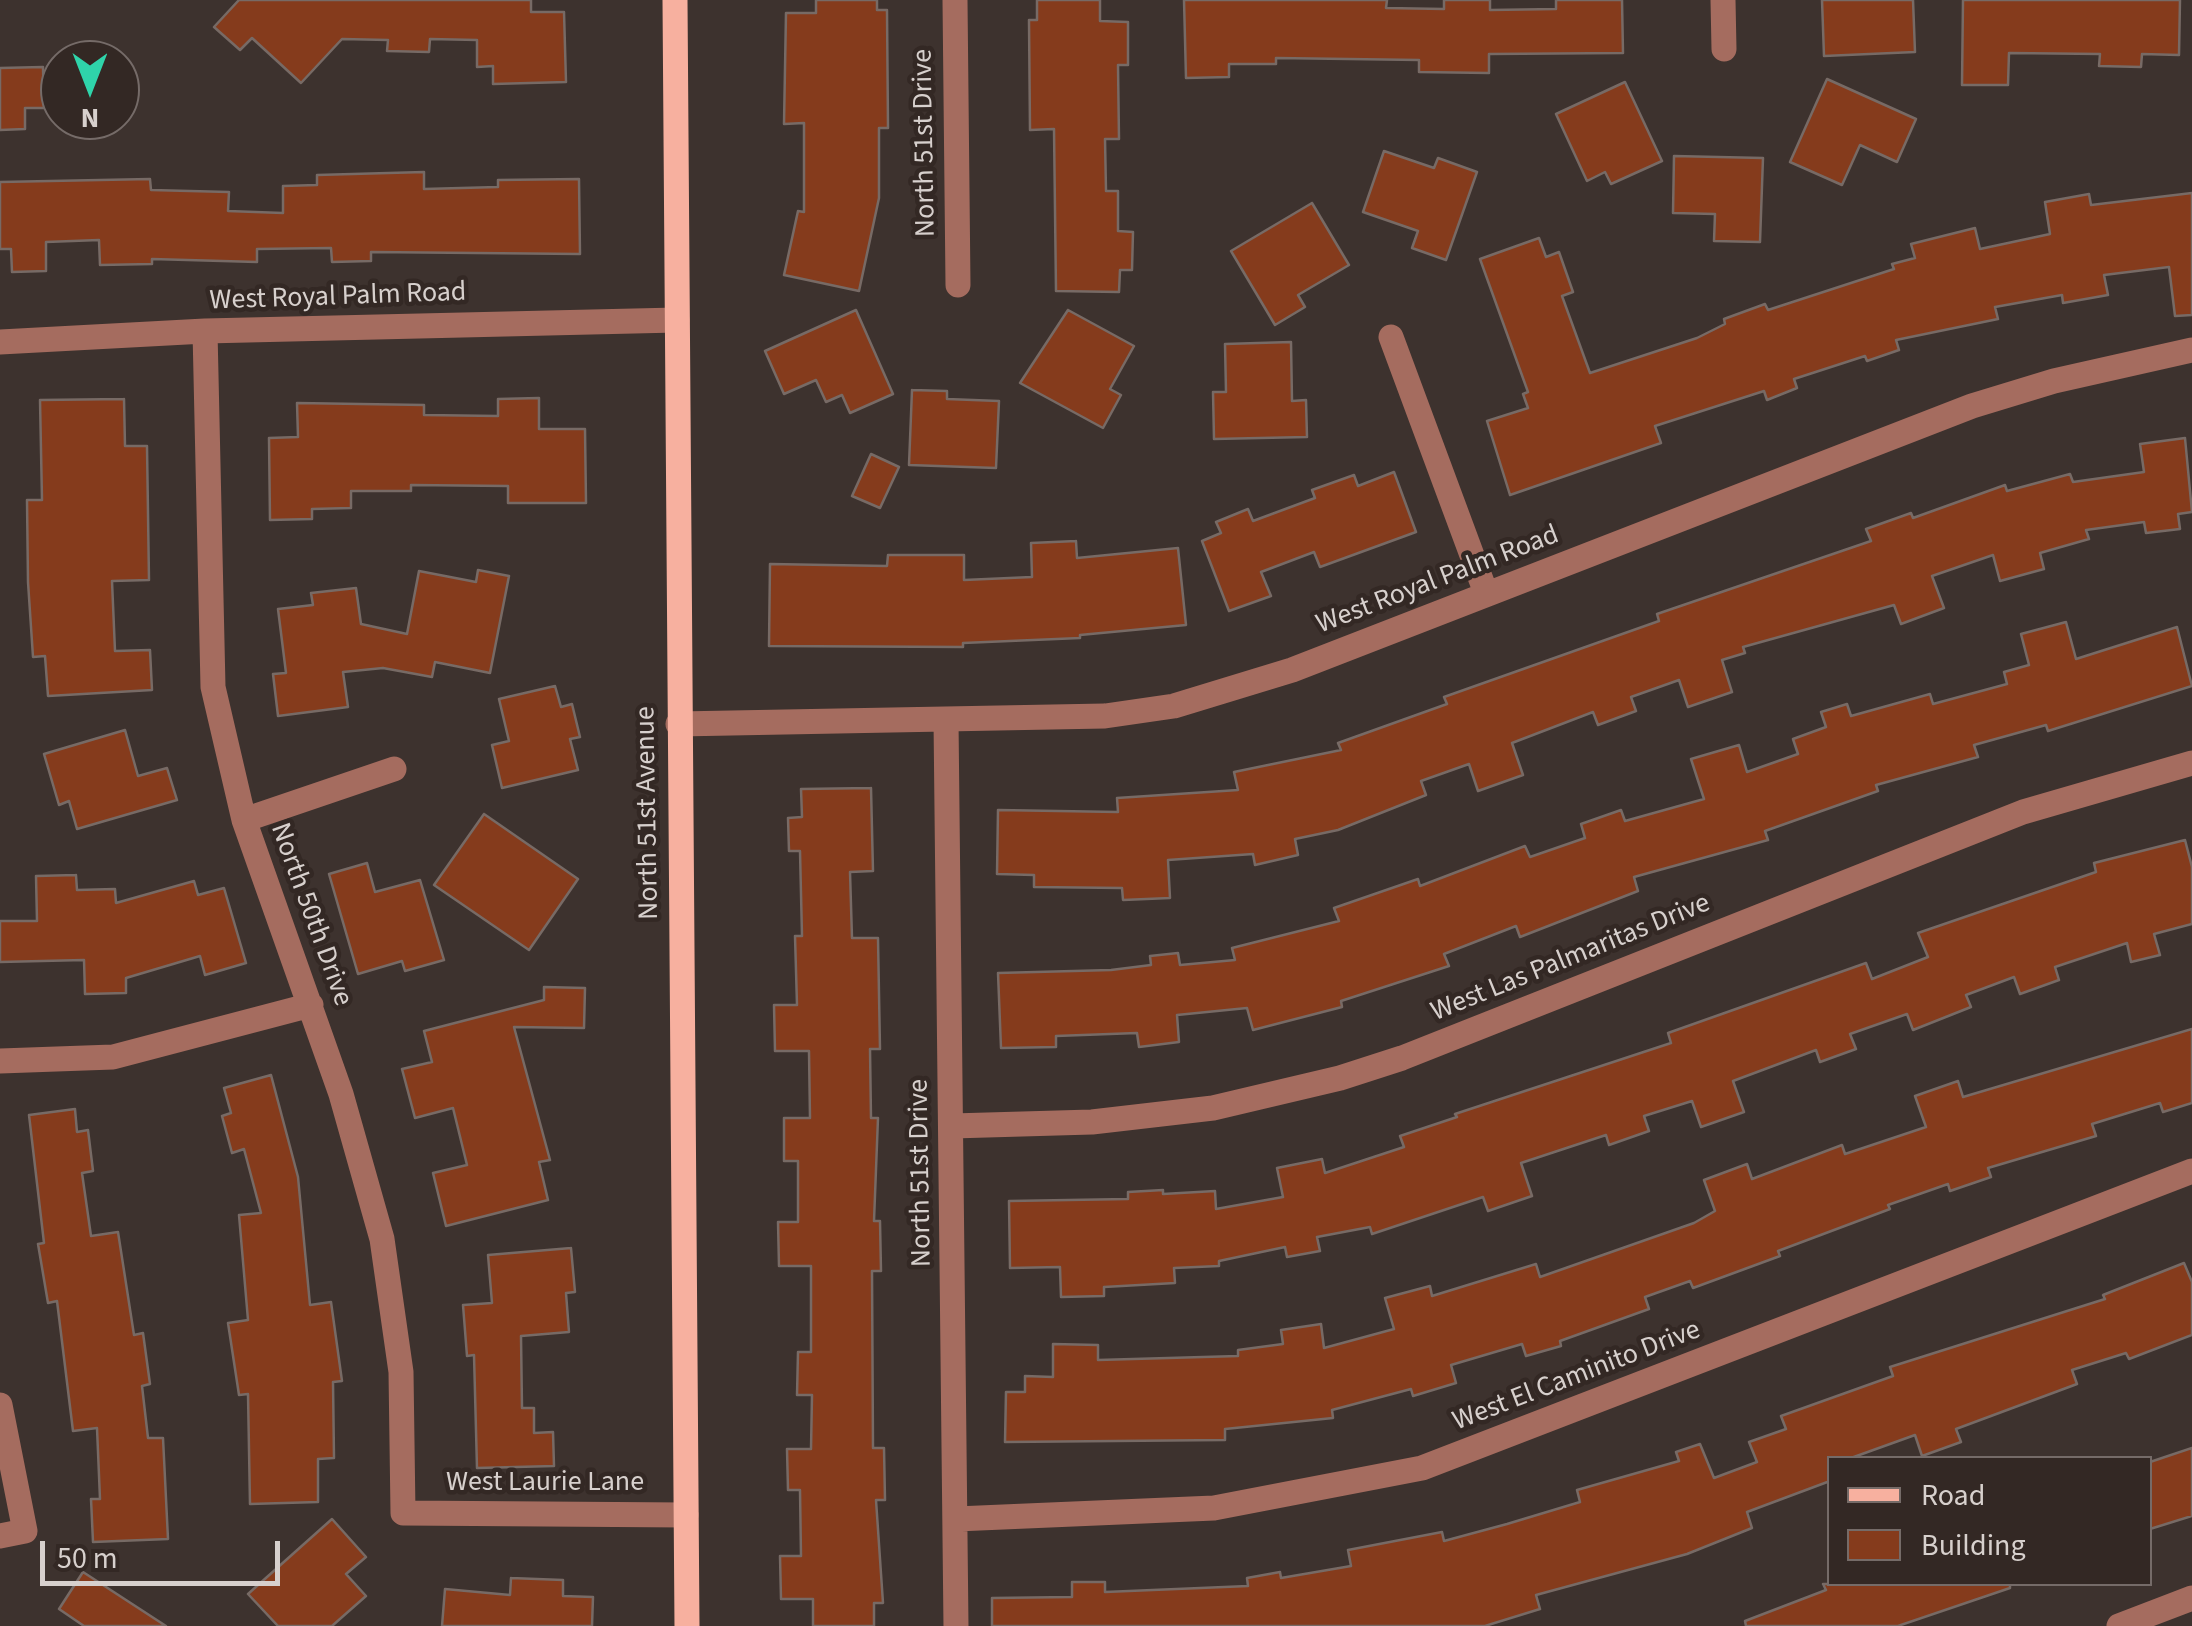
<!DOCTYPE html>
<html>
<head>
<meta charset="utf-8">
<style>
	body { margin:0 }
	#map { position:relative; width:2192px; height:1626px; overflow:hidden; background:#3d322e; font-family:"Source Sans 3",sans-serif }
	canvas { display:block }
	.legend { position:absolute; left:1827px; top:1456px; width:325px; height:130px; box-sizing:border-box; background:#332824; border:2px solid #756b68; margin:0; padding:12px 18px; list-style:none; font-size:30px; color:#d7d0cd }
	.legend li { display:flex; align-items:center; gap:20px; height:50px }
	.legend b { width:50px; border:2px solid #756b68 }
	.north { position:absolute; left:40px; top:40px; width:100px; height:100px; box-sizing:border-box; background:#332824; border:2px solid #756b68; border-radius:50%; rotate:180deg; font-size:28px; font-weight:700; line-height:40px; text-align:center; color:#d7d0cd }
	.north::after { content:''; display:block; margin:auto; width:35px; height:45px; background:#2fd4aa; clip-path:polygon(50% 0,100% 100%,50% 72%,0 100%) }
	.scale { position:absolute; left:40px; top:1541px; width:240px; height:45px; box-sizing:border-box; border:5px solid #d7d0cd; border-top:0; padding-left:12px; font-size:30px; line-height:35px; white-space:nowrap; color:#d7d0cd; -webkit-text-stroke:8px #332824; paint-order:stroke }
</style>
</head>
<body>
<div id="map">
<canvas width="2192" height="1626"></canvas>
<ul class="legend">
<li><b style="height:12px;background:#f7b09f"></b>Road</li>
<li><b style="height:28px;background:#853b1c"></b>Building</li>
</ul>
<div class="north">N</div>
<div class="scale">50 m</div>
</div>
<script>
const ctx = document.querySelector('canvas').getContext('2d');
ctx.lineJoin = 'round';
function paint(path, color) { ctx.fillStyle = color; ctx.fill(path, 'evenodd'); }
const shape = rows => new Path2D(rows.map(r => 'M' + r).join(''));
function trace(path, color, width, dash) { ctx.strokeStyle = color; ctx.lineWidth = width; ctx.lineCap = dash ? 'butt' : 'round'; ctx.setLineDash(dash || []); ctx.stroke(path); }
function drawText(font, color, halo, rows, align = 'center') {
  ctx.font = font + ' "Source Sans 3",sans-serif'; ctx.lineWidth = 9; ctx.setLineDash([]); ctx.textBaseline = 'middle'; ctx.strokeStyle = halo; ctx.fillStyle = color; for (const [text, x, y, turn = 0] of rows) {
    ctx.save(); ctx.translate(x, y); ctx.rotate((+turn || 0) * Math.PI / 180); ctx.textAlign = isNaN(turn) ? turn : align; if (halo) ctx.strokeText(text, 0, 0); ctx.fillText(text, 0, 0); ctx.restore();
  }
}
const building = shape([
	[239,0,531,0,531,12,564,12,566,82,493,84,493,66,477,67,477,40,430,39,429,52,387,51,388,40,342,39,301,83,252,38,240,50,214,27,239,0],
	[816,0,877,0,877,10,887,10,888,128,879,128,879,198,859,291,784,275,798,211,804,212,804,123,784,124,786,13,816,13,816,0],
	[1037,0,1100,0,1100,21,1128,22,1128,65,1118,65,1119,139,1105,139,1106,191,1118,191,1118,231,1133,232,1132,270,1120,270,1119,292,1056,291,1054,129,1030,130,1029,20,1037,20,1037,0],
	[1184,0,1387,0,1386,8,1444,9,1444,0,1490,0,1490,10,1556,9,1556,0,1622,0,1623,53,1489,54,1489,73,1419,72,1419,60,1276,58,1276,64,1229,64,1229,77,1186,78,1184,0],
	[1822,0,1913,0,1915,52,1824,56,1822,0],
	[1963,0,2180,0,2179,55,2142,54,2141,67,2099,66,2100,54,2009,53,2008,85,1962,85,1963,0],
	[43,67,44,108,25,108,25,129,0,130,0,68,43,67],
	[1827,79,1916,119,1897,162,1860,145,1842,185,1790,162,1827,79],
	[1625,82,1662,161,1611,184,1605,172,1587,181,1556,114,1625,82],
	[1384,151,1434,168,1438,158,1477,172,1446,260,1412,248,1418,231,1363,212,1384,151],
	[1674,156,1763,158,1760,242,1714,241,1715,214,1673,213,1674,156],
	[424,172,424,189,498,187,498,180,579,179,580,254,371,252,371,261,332,262,331,248,257,249,257,262,152,259,152,264,100,265,99,240,46,242,46,271,12,272,11,249,0,249,0,182,150,179,151,190,229,192,228,211,283,213,283,186,317,185,317,175,424,172],
	[2192,193,2192,315,2175,316,2169,267,2104,275,2108,295,2063,303,2062,295,1995,307,1998,319,1896,340,1899,350,1867,361,1865,356,1794,379,1797,388,1767,400,1764,391,1655,426,1661,443,1510,495,1487,421,1528,408,1523,394,1528,392,1480,259,1539,238,1546,257,1559,252,1573,292,1562,296,1590,373,1697,338,1725,324,1724,319,1765,304,1768,310,1894,269,1892,264,1915,258,1911,244,1975,228,1980,249,2050,234,2045,202,2089,194,2091,205,2192,193],
	[1312,203,1349,265,1298,295,1305,307,1275,325,1231,251,1312,203],
	[856,310,893,394,850,413,842,395,826,402,816,380,784,394,765,351,856,310],
	[1068,310,1134,346,1110,389,1121,395,1103,428,1020,383,1068,310],
	[1291,342,1292,401,1306,400,1307,437,1214,439,1213,392,1226,392,1225,344,1291,342],
	[912,390,947,391,947,399,999,401,996,468,909,465,912,390],
	[539,398,539,429,585,429,586,503,508,503,508,486,411,485,411,491,351,491,351,508,312,509,312,519,270,520,269,438,298,437,297,403,424,405,424,415,498,416,498,399,539,398],
	[124,399,125,446,147,446,149,580,112,581,115,651,150,650,152,690,48,696,45,656,33,657,28,582,27,500,42,500,40,400,124,399],
	[2185,438,2192,512,2178,514,2180,529,2146,533,2144,522,2086,530,2089,539,2040,553,2044,569,2000,581,1993,555,1932,576,1944,608,1901,624,1894,605,1743,647,1745,653,1722,660,1732,692,1688,707,1679,680,1631,697,1636,711,1598,725,1593,712,1512,743,1523,775,1478,791,1469,764,1421,781,1426,795,1338,830,1295,839,1298,855,1255,865,1253,854,1168,860,1170,898,1123,900,1122,888,1034,887,1034,875,997,874,998,810,1118,812,1117,798,1238,790,1234,772,1341,750,1338,743,1447,704,1444,697,1659,621,1657,614,1871,541,1866,529,1911,513,1913,518,2005,485,2007,491,2070,474,2073,482,2144,472,2140,444,2185,438],
	[871,454,899,467,880,508,852,496,871,454],
	[1394,472,1416,532,1320,567,1314,552,1261,572,1271,596,1229,611,1202,541,1221,533,1216,522,1248,509,1253,521,1315,498,1312,490,1354,475,1358,486,1394,472],
	[1076,541,1077,558,1178,548,1186,625,1080,635,1080,638,963,643,963,647,769,646,770,564,887,566,888,555,964,555,964,580,1032,577,1031,543,1076,541],
	[478,570,509,576,490,673,435,662,432,677,383,668,343,672,348,707,278,716,273,674,286,673,278,609,313,605,311,593,356,588,361,624,407,634,419,571,476,582,478,570],
	[2066,622,2076,659,2177,627,2192,686,2048,731,2046,725,1974,745,1978,757,1876,785,1878,791,1765,831,1768,840,1634,877,1638,891,1520,937,1516,926,1444,954,1449,966,1341,1001,1342,1007,1253,1030,1247,1008,1177,1015,1179,1042,1139,1047,1137,1033,1056,1036,1056,1047,1001,1048,998,973,1111,970,1151,965,1150,956,1178,953,1180,965,1235,960,1232,948,1339,921,1334,908,1418,879,1420,886,1525,846,1530,857,1585,838,1581,824,1621,810,1625,821,1704,799,1691,759,1739,745,1747,772,1798,754,1793,739,1826,727,1821,712,1847,704,1851,716,1930,694,1933,704,2007,684,2004,672,2029,665,2021,634,2066,622],
	[555,686,561,707,572,704,580,737,570,739,578,770,502,788,492,745,509,741,499,699,555,686],
	[125,730,138,776,167,768,177,800,77,829,69,801,59,805,44,754,125,730],
	[871,788,873,871,850,872,852,938,878,938,880,1049,870,1049,871,1118,878,1118,874,1221,880,1221,881,1271,872,1271,873,1448,884,1448,885,1500,876,1500,883,1603,874,1603,874,1626,813,1626,813,1599,781,1599,780,1556,801,1556,800,1490,788,1490,787,1449,811,1449,812,1395,797,1395,798,1352,811,1352,811,1266,779,1266,778,1222,798,1222,798,1161,784,1161,784,1118,810,1118,809,1051,775,1051,774,1005,797,1005,795,936,802,936,800,851,789,851,788,818,802,817,801,789,871,788],
	[484,814,578,879,529,950,434,885,484,814],
	[2185,840,2192,867,2192,924,2154,934,2160,955,2131,962,2127,943,2055,967,2059,980,2020,994,2014,977,1966,995,1971,1007,1913,1030,1907,1014,1850,1034,1856,1049,1820,1062,1816,1050,1733,1081,1744,1112,1701,1127,1692,1101,1644,1116,1649,1131,1609,1145,1606,1135,1521,1163,1532,1196,1488,1211,1483,1197,1372,1234,1370,1227,1317,1237,1320,1251,1287,1257,1285,1247,1219,1261,1219,1266,1174,1268,1175,1283,1104,1287,1104,1296,1061,1297,1060,1267,1010,1268,1009,1201,1128,1199,1128,1192,1163,1190,1163,1194,1215,1191,1216,1209,1283,1197,1277,1168,1322,1159,1325,1173,1404,1147,1400,1136,1457,1117,1455,1114,1671,1043,1668,1033,1866,963,1872,979,1928,957,1918,933,2096,872,2094,863,2185,840],
	[367,863,375,892,420,880,444,960,405,971,402,961,358,974,329,874,367,863],
	[76,875,77,890,115,889,116,903,194,881,198,895,224,888,246,963,205,975,200,956,126,978,126,993,85,994,84,960,0,962,0,921,37,921,36,876,76,875],
	[544,987,585,988,584,1028,514,1027,550,1160,539,1162,548,1200,446,1226,433,1173,467,1165,453,1108,415,1118,402,1069,432,1062,424,1031,544,1000,544,987],
	[2192,1029,2192,1103,2163,1112,2160,1103,2092,1124,2096,1136,1988,1168,1991,1177,1950,1191,1948,1184,1888,1205,1890,1209,1778,1251,1780,1256,1693,1288,1690,1281,1645,1297,1649,1309,1560,1341,1561,1346,1526,1356,1522,1344,1451,1365,1456,1383,1413,1396,1411,1389,1332,1410,1333,1418,1225,1429,1225,1440,1005,1442,1006,1392,1025,1392,1025,1376,1053,1377,1053,1344,1098,1345,1098,1360,1238,1356,1238,1350,1283,1344,1281,1330,1321,1324,1324,1348,1394,1329,1385,1298,1430,1286,1432,1296,1536,1264,1540,1277,1694,1223,1715,1211,1704,1180,1747,1164,1752,1179,1842,1145,1845,1154,1926,1127,1915,1096,1958,1081,1963,1097,2192,1029],
	[271,1075,298,1177,310,1305,331,1302,342,1381,333,1382,334,1458,318,1459,318,1502,250,1504,248,1394,239,1395,228,1323,248,1320,239,1215,261,1213,244,1149,232,1153,222,1116,231,1113,224,1088,271,1075],
	[75,1109,77,1132,88,1130,93,1171,82,1173,91,1236,118,1232,134,1335,143,1333,150,1384,142,1386,148,1438,163,1438,168,1539,93,1542,91,1499,100,1499,97,1428,73,1431,57,1301,48,1303,38,1244,44,1243,29,1115,75,1109],
	[571,1248,575,1292,566,1293,569,1332,521,1336,522,1408,534,1408,534,1433,553,1432,554,1466,477,1468,474,1355,467,1356,463,1305,492,1303,488,1255,571,1248],
	[2184,1263,2192,1282,2192,1335,2129,1359,2126,1353,2072,1370,2077,1384,1956,1429,1961,1442,1922,1456,1915,1435,1851,1458,1830,1458,1830,1481,1747,1512,1752,1528,1687,1554,1536,1595,1540,1609,1485,1626,992,1626,992,1598,1072,1597,1072,1582,1105,1582,1105,1592,1248,1586,1247,1578,1280,1572,1281,1578,1351,1566,1348,1550,1442,1532,1444,1541,1507,1524,1580,1502,1577,1490,1679,1461,1676,1452,1700,1444,1714,1478,1757,1462,1749,1442,1786,1429,1781,1416,1893,1376,1890,1367,2105,1299,2103,1295,2184,1263],
	[2192,1448,2192,1516,2150,1529,2150,1462,2192,1448],
	[332,1519,366,1557,346,1574,366,1596,332,1626,278,1626,248,1594,332,1519],
	[83,1572,166,1626,84,1626,59,1609,83,1572],
	[511,1578,563,1580,563,1596,593,1597,592,1626,442,1626,445,1589,510,1595,511,1578],
	[1823,1584,2010,1584,2010,1588,1898,1626,1746,1626,1745,1621,1826,1590,1823,1584]
]);
const minor = shape([
	[955,0,958,285],
	[1723,0,1724,49],
	[205,331,213,687,244,820,341,1094,382,1239,401,1372,403,1513,686,1515],
	[1391,337,1486,593],
	[0,342,205,331,677,320],
	[946,720,956,1626],
	[678,724,1105,716,1174,706,1292,670,1972,406,2054,381,2192,350],
	[244,820,394,769],
	[0,1061,113,1057,311,1005],
	[952,1126,1092,1122,1213,1108,1340,1078,1402,1058,2023,812,2192,763],
	[0,1405,25,1531,0,1536],
	[956,1519,1214,1508,1422,1468,2192,1171],
	[2119,1626,2192,1598]
]);
const major = shape([
	[675,0,687,1626]
]);
const streetNames = [
	["North 51st Drive",926,143,-91],
	["West Royal Palm Road",338,298,-2],
	["West Royal Palm Road",1438,581,-21],
	["North 51st Avenue",649,813,-91],
	["North 50th Drive",310,915,70],
	["West Las Palmaritas Drive",1571,959,-22],
	["North 51st Drive",922,1173,-91],
	["West El Caminito Drive",1577,1377,-21],
	["West Laurie Lane",545,1484]
];
paint(building, '#853b1c');
trace(building, '#776a65', 2.5);
trace(minor, '#a56c5f', 25);
trace(major, '#f7b09f', 25);
drawText('28px', '#d7d0cd', '#332824', streetNames);
</script>
</body>
</html>
